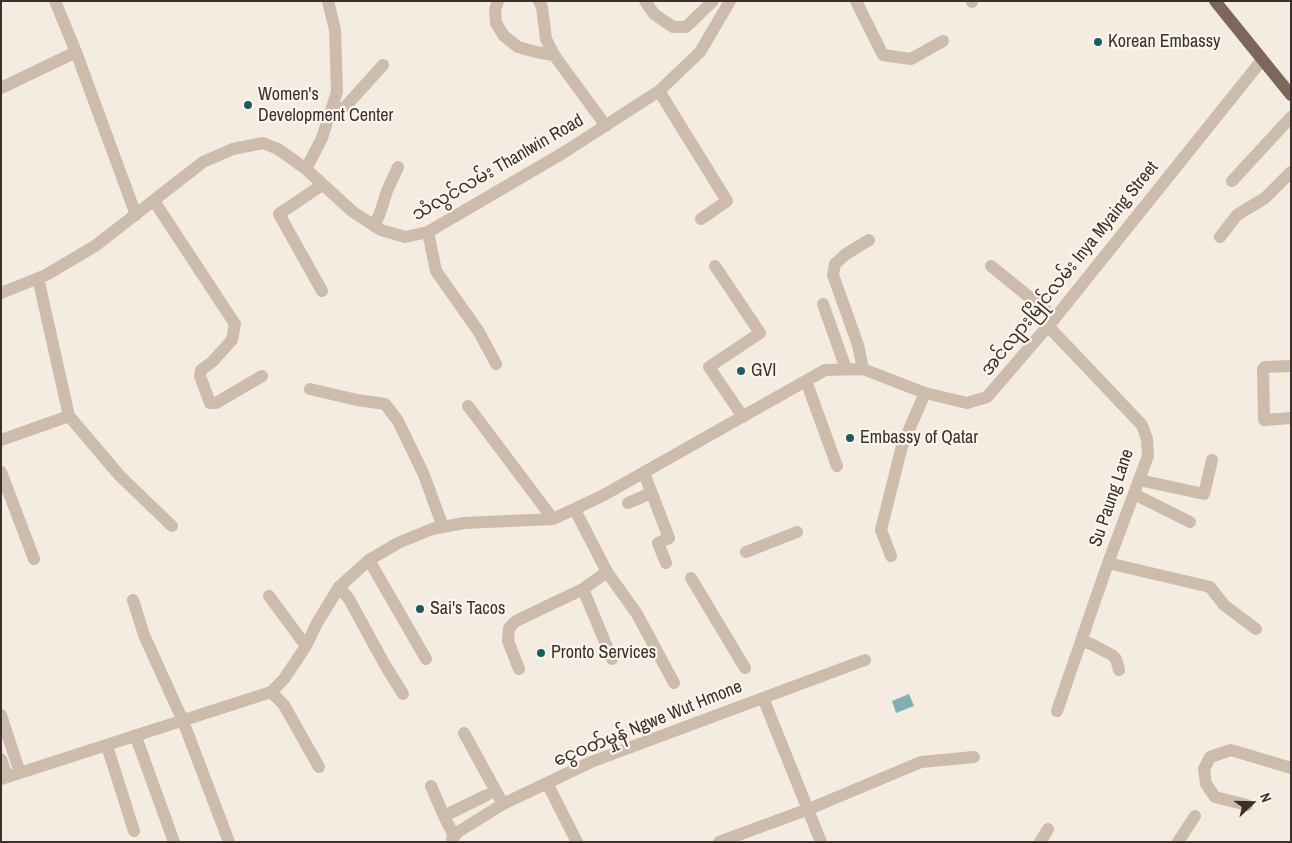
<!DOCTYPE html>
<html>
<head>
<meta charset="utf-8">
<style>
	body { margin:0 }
	#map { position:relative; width:1292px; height:843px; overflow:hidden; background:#f4ebe1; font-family:"Archivo Narrow",sans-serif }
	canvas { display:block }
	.frame { position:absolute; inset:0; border:2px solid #3b302b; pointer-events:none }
	.north { position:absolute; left:1227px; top:778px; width:50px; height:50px; -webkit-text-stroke:4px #fbf5ee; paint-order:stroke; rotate:69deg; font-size:14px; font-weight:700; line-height:20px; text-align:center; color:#3b302b }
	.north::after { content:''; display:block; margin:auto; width:18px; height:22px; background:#3b302b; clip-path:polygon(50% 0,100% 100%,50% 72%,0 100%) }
</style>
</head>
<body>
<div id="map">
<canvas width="1292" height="843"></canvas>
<div class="frame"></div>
<div class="north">N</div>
</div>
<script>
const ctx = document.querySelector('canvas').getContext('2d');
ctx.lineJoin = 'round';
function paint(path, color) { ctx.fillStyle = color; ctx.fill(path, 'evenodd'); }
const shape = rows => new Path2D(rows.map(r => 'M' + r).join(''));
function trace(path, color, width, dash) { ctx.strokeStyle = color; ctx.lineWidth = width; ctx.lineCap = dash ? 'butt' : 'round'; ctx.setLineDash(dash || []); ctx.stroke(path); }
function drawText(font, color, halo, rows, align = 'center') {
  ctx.font = font + ' "Archivo Narrow","Noto Sans Myanmar",sans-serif'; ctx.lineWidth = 4.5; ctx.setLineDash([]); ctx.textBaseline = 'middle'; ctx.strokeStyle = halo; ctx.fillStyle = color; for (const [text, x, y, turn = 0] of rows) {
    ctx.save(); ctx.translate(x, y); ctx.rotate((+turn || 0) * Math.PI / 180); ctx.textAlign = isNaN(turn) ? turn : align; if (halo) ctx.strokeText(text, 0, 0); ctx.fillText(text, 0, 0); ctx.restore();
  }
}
const water = shape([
	[909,694,914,706,896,713,892,701]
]);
const minor = shape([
	[55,1,76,52,136,215],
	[498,1,495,10,496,23,504,36,518,47,536,52,554,55],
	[539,1,542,7,546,39,554,55,606,126],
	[645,1,654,14,673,27,686,27,713,1],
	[856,1,883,55,911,59,943,41],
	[972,1,972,2],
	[1,88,76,52],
	[659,91,727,201,701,219],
	[329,117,346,106,383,65],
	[306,169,322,138,337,92,335,30,328,1],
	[1232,181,1291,117],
	[154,201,235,324,232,340,212,362,201,370,200,376,210,403,216,403,262,376],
	[374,226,380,213,387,191,398,167],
	[428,232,436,271,479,332,496,364],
	[1220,237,1237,215,1265,198,1291,172],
	[715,266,760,333,709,367,743,417],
	[991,266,1055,318],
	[38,278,69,416,120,476,172,526],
	[322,291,279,214,322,185],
	[1,293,46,275,95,246,203,162,233,149,263,143,278,149,306,169,353,212,381,230,405,237,428,232,563,153,659,91,700,52,730,1],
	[823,304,846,369],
	[1048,326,1142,425,1147,439,1148,456,1108,563,1057,711],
	[1291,366,1265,367,1263,369,1264,420,1291,418],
	[863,369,858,345,833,275,835,264,846,254,869,240],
	[806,381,837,466],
	[310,389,357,400,385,404,398,421,424,475,443,527],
	[468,406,553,519],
	[1,440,69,416],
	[1,472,34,559],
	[644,473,669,538,658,543,666,563],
	[1139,480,1204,494,1212,460],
	[1134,494,1190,522],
	[628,503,651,493],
	[746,552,797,532],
	[891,556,881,530,902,446,925,393],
	[369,560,426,659],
	[1108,563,1210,587,1224,605,1256,629],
	[607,572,637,614,674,683],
	[691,578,745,668],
	[339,587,349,599,385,665,403,694],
	[583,589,612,659],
	[269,596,306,646],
	[133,600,144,635,183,721,229,842],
	[1081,641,1091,644,1112,655,1116,659,1119,670],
	[519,669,508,641,509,628,516,621,583,589,607,572,575,510],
	[271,692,284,705,319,767],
	[763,698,821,842],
	[1,715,20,773],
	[464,733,503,804],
	[136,737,174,842],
	[107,746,134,831],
	[1,759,7,777],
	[1,779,271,692,284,679,306,646,317,623,339,587,369,560,398,543,432,529,464,523,553,519,602,496,825,370,863,369,925,393,967,403,987,397,1055,318,1262,60],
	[547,783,577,842],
	[431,786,444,816],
	[1247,805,1215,797,1206,784,1204,769,1210,757,1231,750,1291,768],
	[454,836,444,816,487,795],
	[453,842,452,839,458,832,503,804,591,762,865,660],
	[719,842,809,809,921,762,974,757],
	[1040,842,1048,829],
	[1178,842,1195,816]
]);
const major = shape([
	[1215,1,1291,95]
]);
const markers = [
	[1098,42,5,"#1f5a5e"],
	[248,105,5,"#1f5a5e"],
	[741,371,5,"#1f5a5e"],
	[850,438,5,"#1f5a5e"],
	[420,609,5,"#1f5a5e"],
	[541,653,5,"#1f5a5e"]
];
const poiNames = [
	["Korean Embassy",1108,42],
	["Women's",258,95],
	["Development Center",258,116],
	["GVI",751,371],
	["Embassy of Qatar",860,438],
	["Sai's Tacos",430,609],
	["Pronto Services",551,653]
];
const streetNames = [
	["သံလွင်လမ်း Thanlwin Road",498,168,-30],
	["အင်လျားမြိုင်လမ်း Inya Myaing Street",1070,269,-51],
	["Su Paung Lane",1112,498,-71],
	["ငွေဝတ်မှုန် Ngwe Wut Hmone",648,724,-22]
];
paint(water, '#7fb0b2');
trace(minor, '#cdbbac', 12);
trace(major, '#7d675c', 12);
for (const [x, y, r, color] of markers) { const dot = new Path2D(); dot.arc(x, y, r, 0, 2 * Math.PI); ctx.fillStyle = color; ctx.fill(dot); trace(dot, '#fbf5ee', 2); }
drawText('18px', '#3b302b', '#fbf5ee', poiNames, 'left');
drawText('18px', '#3b302b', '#fbf5ee', streetNames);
</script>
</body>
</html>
